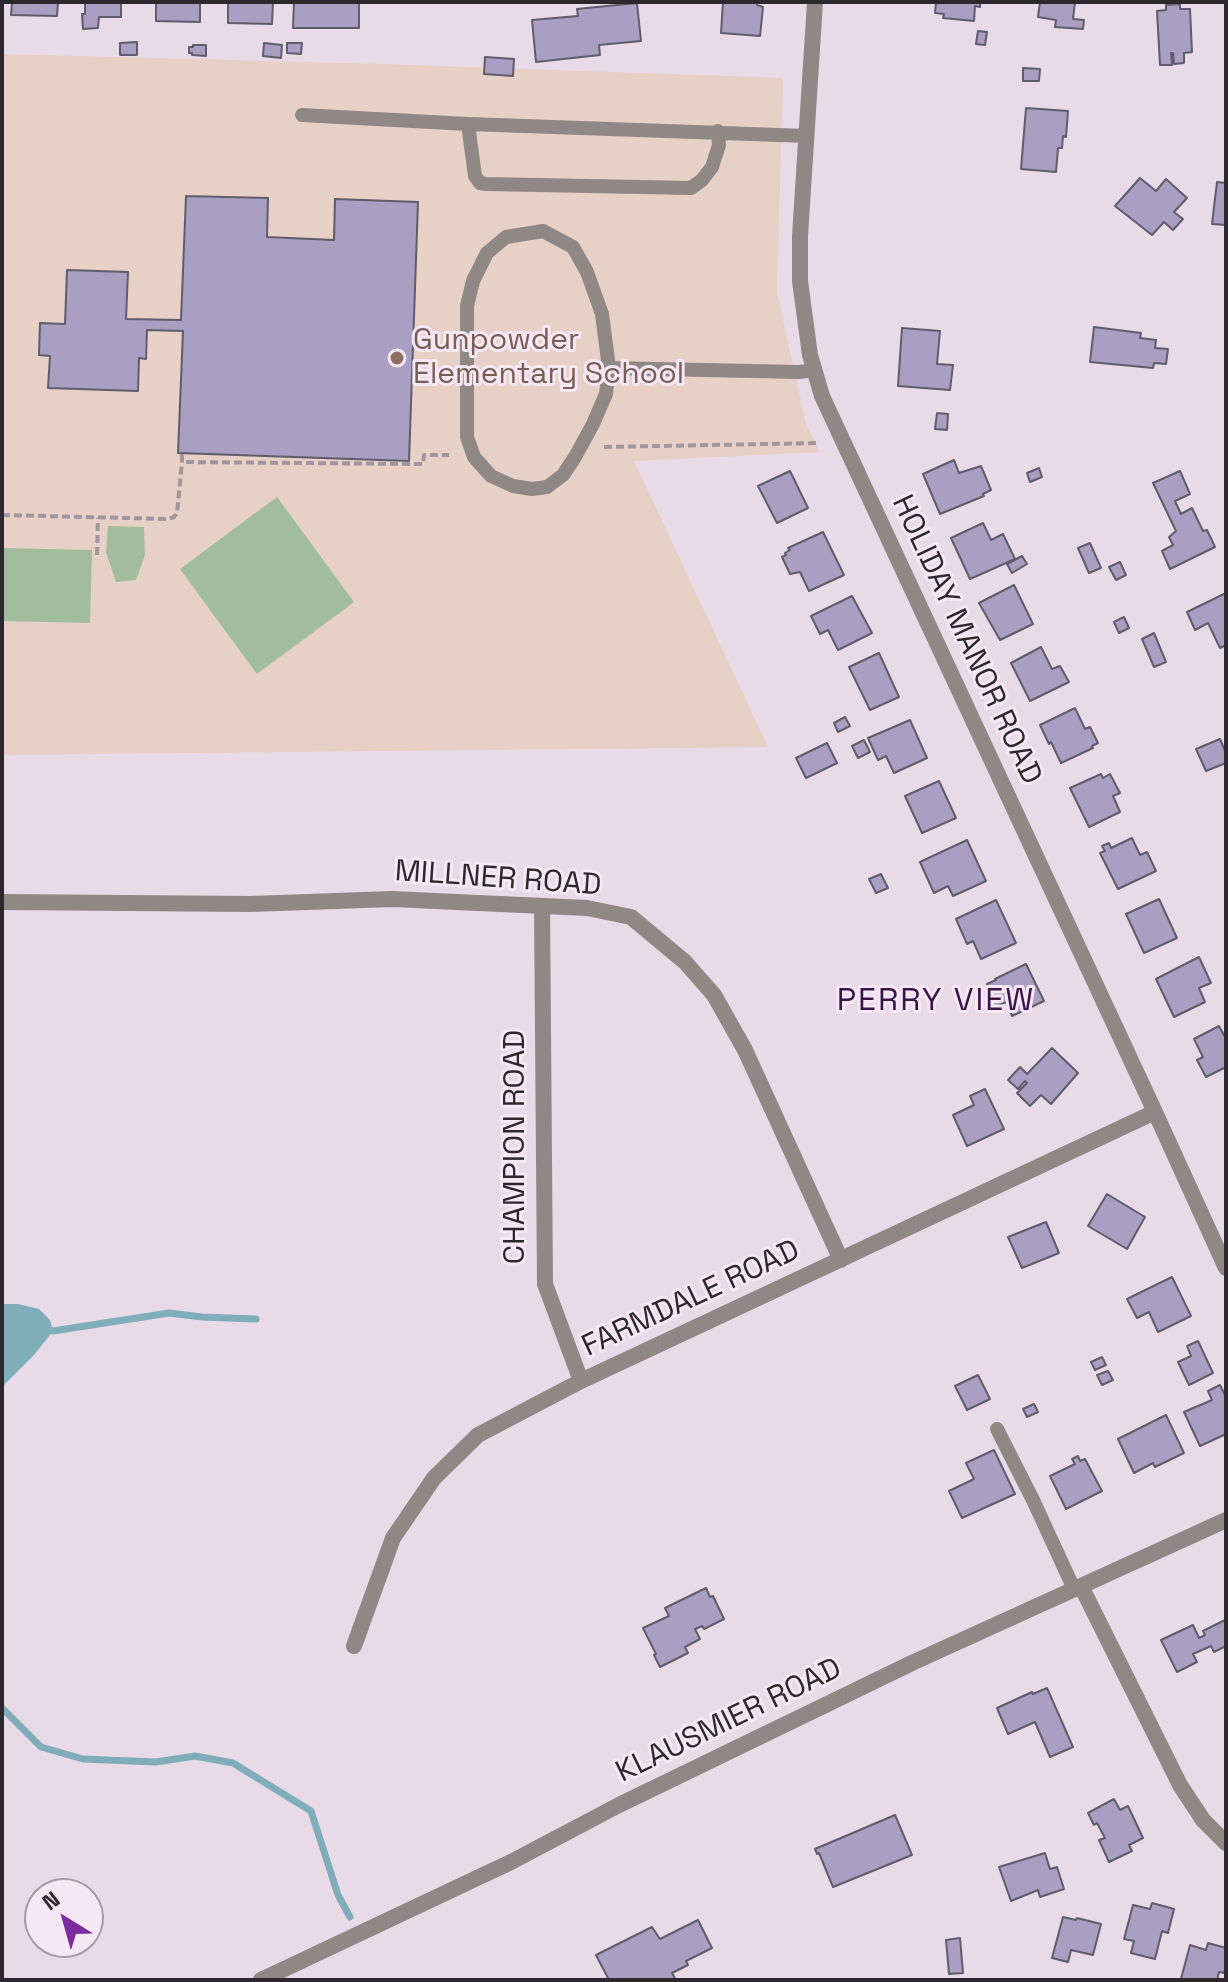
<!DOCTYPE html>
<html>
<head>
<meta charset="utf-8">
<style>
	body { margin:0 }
	#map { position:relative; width:1228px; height:1982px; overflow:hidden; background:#e8dae7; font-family:"Space Grotesk",sans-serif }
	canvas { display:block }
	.frame { position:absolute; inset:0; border:4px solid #2d282d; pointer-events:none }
	.north { position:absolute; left:24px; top:1878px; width:80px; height:80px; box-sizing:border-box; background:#f6e7f5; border:2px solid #a69ba5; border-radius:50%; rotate:323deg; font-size:22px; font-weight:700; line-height:32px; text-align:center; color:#2d282d }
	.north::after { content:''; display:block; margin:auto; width:28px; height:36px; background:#7c2c9c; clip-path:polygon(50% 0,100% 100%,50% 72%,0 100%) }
</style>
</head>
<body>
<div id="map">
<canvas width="1228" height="1982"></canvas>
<div class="frame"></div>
<div class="north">N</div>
</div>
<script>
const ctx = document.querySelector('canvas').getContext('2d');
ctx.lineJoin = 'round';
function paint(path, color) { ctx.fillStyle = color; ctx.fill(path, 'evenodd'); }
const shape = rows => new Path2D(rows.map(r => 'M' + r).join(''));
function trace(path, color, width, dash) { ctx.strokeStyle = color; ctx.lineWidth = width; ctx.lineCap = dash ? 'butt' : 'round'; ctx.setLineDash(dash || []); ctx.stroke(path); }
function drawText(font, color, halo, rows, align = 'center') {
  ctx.font = font + ' "Space Grotesk",sans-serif'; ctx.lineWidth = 6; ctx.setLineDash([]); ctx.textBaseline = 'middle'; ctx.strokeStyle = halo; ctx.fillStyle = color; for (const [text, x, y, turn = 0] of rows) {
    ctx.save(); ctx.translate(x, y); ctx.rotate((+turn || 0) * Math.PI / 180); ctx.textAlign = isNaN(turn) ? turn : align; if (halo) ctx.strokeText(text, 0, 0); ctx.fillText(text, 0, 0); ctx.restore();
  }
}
const education = shape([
	[2,54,383,64,783,78,777,292,806,424,820,452,634,461,768,747,2,755]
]);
const green = shape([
	[277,497,354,602,257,674,180,569],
	[108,526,144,527,145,555,136,580,116,582,106,552],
	[2,548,92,550,90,623,2,621]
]);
const water = shape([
	[2,1304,18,1304,39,1309,50,1320,53,1331,34,1355,2,1387]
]);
const stream = shape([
	[53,1331,169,1313,202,1317,256,1319],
	[2,1708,41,1747,83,1759,156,1762,195,1756,233,1763,311,1811,338,1895,350,1917]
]);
const building = shape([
	[12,2,58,2,57,16,11,15,12,2],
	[85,2,121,2,121,17,99,17,98,28,83,29,82,14,85,14,85,2],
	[156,2,200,2,200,22,156,21,156,2],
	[228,2,273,2,272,24,228,23,228,2],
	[294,2,359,2,359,28,293,28,294,2],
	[723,2,758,2,757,5,763,7,760,36,721,33,723,2],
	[936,2,980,2,980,7,975,6,974,21,943,18,944,14,935,13,936,2],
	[1040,2,1075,2,1073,19,1084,20,1083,29,1055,27,1056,20,1038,17,1040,2],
	[637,3,641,41,599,45,600,55,536,62,532,20,578,16,577,9,637,3],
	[1180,4,1180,9,1190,9,1192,52,1184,53,1184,63,1174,64,1173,53,1171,53,1172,65,1160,65,1157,11,1166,10,1166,5,1180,4],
	[978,31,987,32,985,45,976,44,978,31],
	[137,42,137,55,120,55,120,43,137,42],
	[264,43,282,45,281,58,263,56,264,43],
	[287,43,302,43,301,54,287,53,287,43],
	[193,45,206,45,206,56,192,55,192,53,189,53,189,47,193,47,193,45],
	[485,57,514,59,513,76,484,74,485,57],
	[1023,68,1040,69,1039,81,1023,81,1023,68],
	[1026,108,1068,111,1066,137,1063,136,1062,148,1058,148,1056,172,1021,169,1026,108],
	[1140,178,1156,191,1166,179,1187,198,1174,212,1183,219,1173,230,1164,222,1152,235,1115,206,1140,178],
	[1217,182,1226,183,1226,225,1212,224,1217,182],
	[186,196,268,198,267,237,334,240,335,199,418,202,409,461,178,453,183,331,147,330,146,359,139,358,138,391,48,388,50,356,39,355,40,323,65,324,67,270,128,272,126,319,181,320,186,196],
	[1094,327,1141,333,1140,338,1156,340,1155,348,1168,349,1166,364,1154,363,1153,368,1090,362,1094,327],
	[902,328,940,331,937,364,953,365,950,390,898,386,902,328],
	[937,413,948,414,947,430,935,429,937,413],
	[954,460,959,473,981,466,991,490,983,494,984,496,940,514,923,474,954,460],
	[1039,468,1042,477,1030,482,1027,473,1039,468],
	[790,471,808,508,777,523,758,486,790,471],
	[1180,471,1190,494,1175,501,1181,514,1192,508,1203,531,1207,530,1215,547,1170,569,1162,551,1173,545,1169,537,1176,531,1153,483,1180,471],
	[983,523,991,540,1003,534,1015,559,970,579,951,538,983,523],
	[823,532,844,575,809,591,800,572,790,574,782,557,786,555,785,553,790,550,788,548,823,532],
	[1090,543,1101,568,1089,573,1078,548,1090,543],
	[1022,556,1027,564,1012,573,1007,564,1022,556],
	[1120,562,1126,575,1116,580,1109,567,1120,562],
	[1014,585,1033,624,1000,640,979,603,1014,585],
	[1226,593,1226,645,1220,648,1208,623,1195,630,1187,612,1226,593],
	[852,596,872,633,838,650,828,630,820,634,811,616,852,596],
	[1124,617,1129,628,1119,633,1114,622,1124,617],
	[1154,633,1166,662,1154,667,1142,639,1154,633],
	[1041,647,1052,669,1060,666,1069,682,1030,701,1011,663,1041,647],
	[879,653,899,697,870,710,849,667,879,653],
	[1075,708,1085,729,1090,727,1098,743,1092,746,1093,748,1061,763,1051,742,1049,744,1040,725,1075,708],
	[845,717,850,726,838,732,834,723,845,717],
	[910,720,927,758,894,773,886,756,878,760,868,738,910,720],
	[1220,739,1226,753,1226,763,1206,771,1196,749,1220,739],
	[864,740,870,752,858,758,852,746,864,740],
	[827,743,837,763,806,778,796,758,827,743],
	[1101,774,1103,778,1110,774,1120,793,1113,796,1120,812,1089,827,1070,788,1101,774],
	[939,781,956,818,922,833,905,796,939,781],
	[1132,838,1140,855,1147,852,1156,871,1118,889,1100,853,1105,851,1102,846,1109,843,1111,848,1132,838],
	[967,840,986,881,953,896,948,886,934,893,920,862,967,840],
	[881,874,888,888,876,893,869,879,881,874],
	[1159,899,1177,938,1144,953,1126,914,1159,899],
	[996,900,1016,943,981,959,973,941,967,944,956,919,996,900],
	[1199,957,1211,983,1199,988,1205,1002,1174,1017,1156,979,1199,957],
	[1026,964,1044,1001,1012,1016,1006,1002,994,1007,986,996,987,984,996,980,995,979,1026,964],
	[1219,1026,1226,1039,1226,1067,1206,1077,1197,1060,1203,1057,1194,1039,1219,1026],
	[1052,1048,1078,1073,1051,1104,1041,1095,1030,1106,1017,1093,1027,1083,1025,1081,1018,1089,1008,1080,1020,1067,1027,1074,1052,1048],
	[985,1089,1004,1129,967,1146,953,1115,974,1105,970,1096,985,1089],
	[1107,1194,1145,1217,1127,1249,1088,1226,1107,1194],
	[1046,1222,1059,1253,1022,1268,1008,1237,1046,1222],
	[1172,1277,1191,1316,1158,1332,1149,1312,1137,1318,1127,1299,1172,1277],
	[1198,1341,1213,1373,1189,1385,1178,1362,1191,1356,1187,1346,1198,1341],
	[1102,1357,1106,1365,1095,1370,1091,1362,1102,1357],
	[1108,1371,1113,1380,1102,1385,1097,1375,1108,1371],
	[978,1375,990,1399,967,1410,955,1386,978,1375],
	[1220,1385,1226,1397,1226,1434,1200,1446,1184,1412,1212,1400,1208,1391,1220,1385],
	[1034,1404,1038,1412,1027,1417,1023,1409,1034,1404],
	[1166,1415,1184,1453,1155,1467,1153,1463,1134,1473,1118,1439,1166,1415],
	[994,1450,1015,1494,962,1518,949,1491,974,1479,966,1463,994,1450],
	[1078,1456,1080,1461,1085,1459,1102,1491,1066,1509,1050,1476,1075,1464,1072,1459,1078,1456],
	[706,1588,710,1597,713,1596,724,1619,704,1629,702,1626,695,1629,700,1639,685,1647,688,1653,660,1667,654,1655,656,1654,643,1628,669,1616,665,1608,706,1588],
	[1225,1620,1226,1646,1214,1652,1211,1646,1193,1654,1197,1662,1177,1672,1161,1640,1193,1625,1199,1638,1205,1635,1203,1631,1225,1620],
	[1047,1688,1073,1747,1050,1757,1035,1722,1008,1734,997,1708,1032,1692,1033,1694,1047,1688],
	[1114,1799,1120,1810,1128,1806,1143,1838,1129,1845,1132,1851,1109,1862,1099,1840,1105,1838,1097,1823,1094,1825,1088,1813,1114,1799],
	[895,1815,912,1855,833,1887,819,1853,817,1854,815,1849,895,1815],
	[1045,1853,1050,1869,1057,1867,1064,1889,1040,1897,1038,1890,1011,1901,999,1867,1045,1853],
	[1152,1903,1174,1909,1168,1933,1162,1931,1155,1959,1131,1953,1134,1941,1124,1939,1133,1905,1150,1909,1152,1903],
	[1063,1917,1076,1920,1077,1918,1101,1924,1093,1955,1071,1950,1068,1962,1052,1958,1063,1917],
	[698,1920,712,1948,686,1961,688,1965,672,1973,676,1980,609,1980,596,1955,652,1927,660,1939,698,1920],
	[960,1938,963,1973,949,1974,946,1940,960,1938],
	[1208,1943,1226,1948,1226,1965,1224,1973,1219,1972,1217,1980,1181,1979,1190,1945,1206,1950,1208,1943]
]);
const path = shape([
	[604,447,820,443],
	[182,454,182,462,423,464,424,455,449,455],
	[2,515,168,519,174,517,177,513,182,462],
	[97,555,98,518]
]);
const lane = shape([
	[302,115,468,124,807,136],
	[468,124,475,176,480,183,486,184,691,188,702,180,712,167,719,145,718,131],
	[543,231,573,247,587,272,602,314,609,368,606,394,593,424,575,457,563,475,547,487,532,489,513,486,491,476,474,457,467,437,467,306,473,281,487,253,506,237,543,231],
	[609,368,799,372,815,370],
	[997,1429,1033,1500,1074,1589]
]);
const street = shape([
	[815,2,800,236,800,281,810,355,822,396,1155,1112,1226,1268],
	[2,902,250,904,392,899,587,908,631,917,685,962,714,995,745,1050,841,1260],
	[542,906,545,1284,581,1381],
	[1081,1586,1180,1785,1203,1820,1226,1843],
	[354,1646,393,1538,434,1478,478,1435,581,1381,1155,1112],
	[261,1980,511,1862,619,1805,914,1662,1226,1520]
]);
const markers = [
	[397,358,8,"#8d6e63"]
];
const educationNames = [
	["Gunpowder",413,341],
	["Elementary School",413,375]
];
const streetNames = [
	["HOLIDAY MANOR ROAD",966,640,65],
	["MILLNER ROAD",498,879,4],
	["CHAMPION ROAD",516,1147,-90],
	["FARMDALE ROAD",691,1299,-25],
	["KLAUSMIER ROAD",729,1721,-26]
];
const neighbourhoodNames = [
	["PERRY VIEW",936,1001]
];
paint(education, '#e7d0c5');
paint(green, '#a1bd9e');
paint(water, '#7fadba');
trace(stream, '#7fadba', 7);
paint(building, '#a99fc3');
trace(building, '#5f5c6b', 2);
trace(path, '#a196a0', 4, [8, 4]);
trace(lane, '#908885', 14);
trace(street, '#908885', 16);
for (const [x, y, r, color] of markers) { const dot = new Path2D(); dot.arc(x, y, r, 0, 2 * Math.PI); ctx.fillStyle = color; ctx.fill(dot); trace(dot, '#f6e7f5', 3); }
drawText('30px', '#785e54', '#f6e7f5', educationNames, 'left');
drawText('30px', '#2d282d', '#f6e7f5', streetNames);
ctx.letterSpacing = '2px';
drawText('32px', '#3b154a', '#f6e7f5', neighbourhoodNames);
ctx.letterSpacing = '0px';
</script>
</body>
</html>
